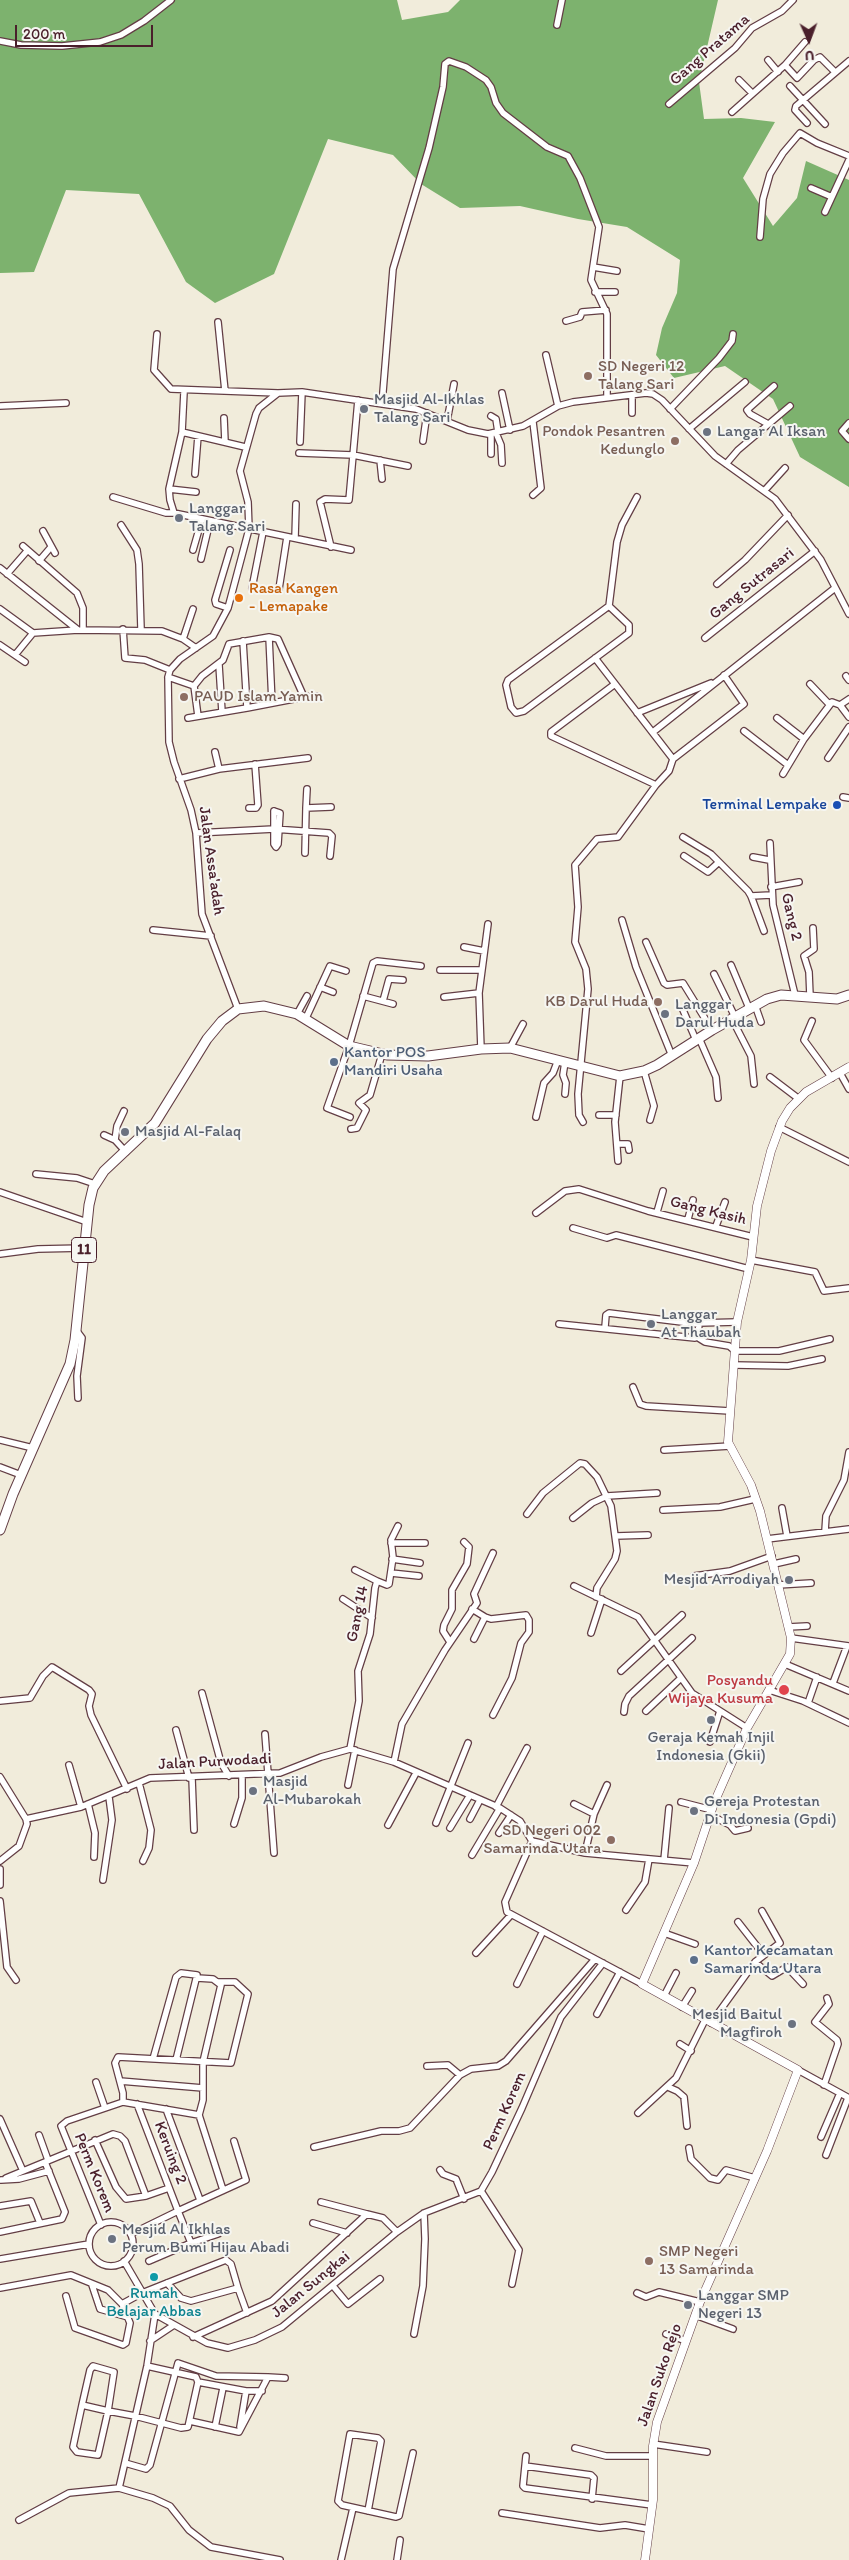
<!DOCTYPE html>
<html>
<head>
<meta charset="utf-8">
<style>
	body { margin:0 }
	#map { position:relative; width:849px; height:2560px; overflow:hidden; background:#f1ecdb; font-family:Itim,sans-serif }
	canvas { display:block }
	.north { position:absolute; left:784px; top:15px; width:50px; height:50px; -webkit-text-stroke:4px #f6f6f2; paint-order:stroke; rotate:178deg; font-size:14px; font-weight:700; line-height:20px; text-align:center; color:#4a1f2b }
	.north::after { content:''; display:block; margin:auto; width:18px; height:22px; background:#4a1f2b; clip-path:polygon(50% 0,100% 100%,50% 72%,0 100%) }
	.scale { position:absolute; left:15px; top:25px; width:138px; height:22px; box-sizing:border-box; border:2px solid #4a1f2b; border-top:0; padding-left:6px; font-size:15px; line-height:18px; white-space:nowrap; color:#4a1f2b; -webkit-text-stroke:4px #f6f6f2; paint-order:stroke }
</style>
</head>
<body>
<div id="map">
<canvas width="849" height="2560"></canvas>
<div class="north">U</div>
<div class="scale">200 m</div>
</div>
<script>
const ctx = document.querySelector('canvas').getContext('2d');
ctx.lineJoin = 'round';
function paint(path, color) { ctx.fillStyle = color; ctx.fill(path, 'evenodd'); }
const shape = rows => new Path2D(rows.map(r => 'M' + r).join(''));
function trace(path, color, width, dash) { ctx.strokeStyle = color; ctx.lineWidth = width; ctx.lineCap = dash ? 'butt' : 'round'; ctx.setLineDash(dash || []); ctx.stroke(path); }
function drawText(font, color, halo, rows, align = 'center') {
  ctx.font = font + ' Itim,sans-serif'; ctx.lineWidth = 4; ctx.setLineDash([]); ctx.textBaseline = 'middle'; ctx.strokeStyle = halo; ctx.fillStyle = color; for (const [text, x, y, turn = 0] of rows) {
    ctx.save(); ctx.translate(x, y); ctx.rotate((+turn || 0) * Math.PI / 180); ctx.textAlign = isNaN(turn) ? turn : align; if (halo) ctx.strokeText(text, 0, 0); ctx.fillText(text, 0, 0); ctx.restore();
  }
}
const forest = shape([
	[0,0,397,0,402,20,448,12,460,0,718,0,699,82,704,119,741,118,775,122,743,178,773,226,797,198,806,161,849,180,849,487,800,457,773,399,725,366,674,378,656,355,662,328,677,293,680,260,627,227,578,219,520,206,460,208,421,184,393,155,328,139,274,274,215,303,186,282,139,194,66,190,34,272,0,273]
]);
const minor = shape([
	[557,25,562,0],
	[0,41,21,45,62,46,100,42,121,35,144,21,171,0],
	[768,60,778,72],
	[785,65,805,42],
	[739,80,752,93],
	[790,86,825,124],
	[669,104,735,48,752,28,782,11,793,0],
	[732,112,785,65,797,78,814,60,820,57,835,72],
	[807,123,795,110,796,106,849,61],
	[811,188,832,197],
	[825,212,849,160],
	[760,237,763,199,770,174,783,153,800,133,817,143,849,156],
	[593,267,617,271],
	[595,292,615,292],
	[566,321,580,317,582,312,606,310],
	[218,322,225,391],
	[157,334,154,370,171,389,278,393],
	[546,355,558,406],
	[184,392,182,432,169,489,170,500,174,513,351,550],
	[502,393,510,430],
	[632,395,632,413],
	[382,404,393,269,429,148,443,87,445,64,449,61,466,67,486,80,491,87,496,103,503,113,547,147,568,156,580,178,599,227,591,280,607,314,607,397],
	[0,406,66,403],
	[670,409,719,358,732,341,733,334],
	[491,416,496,419,498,432],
	[224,418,225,442],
	[447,421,454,384],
	[533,422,541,488,533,495],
	[849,423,842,431,849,439],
	[768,424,750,414,747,410,774,386],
	[689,429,745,382],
	[182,432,245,447],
	[496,433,501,445,502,463],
	[491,434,491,454],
	[423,441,427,413],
	[300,442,302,392],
	[299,453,353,455,408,466],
	[380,460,382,479],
	[726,464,738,450,790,406],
	[195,474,198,436],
	[169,489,196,492],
	[765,490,785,468],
	[113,497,166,513,174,513],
	[121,525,137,550,139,564,141,629],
	[43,531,55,553],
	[295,538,296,504],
	[23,546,77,593,83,608,83,630],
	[331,547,320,502,325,499,349,500,358,400],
	[193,550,202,519],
	[201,559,210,521],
	[39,561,51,547],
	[0,568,78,630,162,631,183,639,196,648],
	[7,574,27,551],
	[717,584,745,560,788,515],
	[252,588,263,532],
	[279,589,287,537],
	[609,606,629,625,629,633,524,711,516,713,511,707,506,685,508,680,609,606],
	[609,606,617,542,622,525,637,497],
	[228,608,216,604,215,600,230,550],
	[0,609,33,633,78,630],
	[123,629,125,658,145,660,170,670],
	[269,637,272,703],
	[705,638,815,551],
	[183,639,193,609],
	[243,641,247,708],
	[0,645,25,662],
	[15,655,33,633],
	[595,658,673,759,669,771,656,785,551,736,551,732,615,684],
	[219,665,222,712],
	[846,676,849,680],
	[168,677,194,686],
	[810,684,829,704],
	[304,697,316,696],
	[840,705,849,699],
	[637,713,711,683],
	[188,718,247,708,304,697,278,639,269,637,229,644,223,660,202,676,194,686,198,716],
	[777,718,804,739],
	[744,731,788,765],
	[653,732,835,588],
	[215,752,219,769],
	[828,758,849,727],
	[673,759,744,704,724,675],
	[783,774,804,739,832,702,840,705,849,717],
	[179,779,219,769,308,758],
	[843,797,849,798],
	[249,808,256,808,258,805,255,764],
	[306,808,307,789],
	[274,811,280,813,278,844,276,847,274,844,274,811],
	[196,833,274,829,329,833,332,836,330,856],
	[683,837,711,854,748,891,751,896,764,931],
	[770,843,773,905,795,995],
	[305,853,306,808,331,807],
	[684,856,708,872,719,862],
	[753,857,769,860],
	[771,887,799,882],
	[751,896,771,895],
	[622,920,636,967,672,1056],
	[153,930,211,936],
	[646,942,664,983,667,985,683,983,712,1030],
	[464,947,484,951],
	[731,965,749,1008],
	[440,970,482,970],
	[714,974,735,1017],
	[320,987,333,992],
	[363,996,393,1004],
	[810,996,809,972,804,956,814,949,813,928],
	[444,997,479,993],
	[383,1001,389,979,403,980],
	[755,1005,761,1022],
	[238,1009,202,914,196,833,191,810,174,762,169,742,168,677,170,670,180,659,213,636,228,608,249,529,248,502,240,471,256,414,259,408,278,393,302,392,416,409,468,430,488,434,523,426,558,406,573,402,646,393,653,394,662,400,715,456,775,499,821,560,849,614],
	[683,1010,696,1040],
	[297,1014,307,996],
	[306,1018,330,966,346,971],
	[732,1019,751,1056,754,1084],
	[812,1021,804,1040,832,1078],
	[699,1038,716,1077,718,1098],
	[510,1048,523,1024],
	[481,1049,479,993,488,924],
	[644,1071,654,1106,650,1120],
	[840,1073,849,1089],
	[770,1077,799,1099],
	[565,1094,566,1083,563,1075,565,1062],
	[599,1115,616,1115],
	[350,1117,327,1108,349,1046,373,963,377,961,421,966],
	[536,1117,544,1083,553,1073,558,1060],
	[583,1122,579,1115,578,1094,588,989,586,969,575,942,578,907,575,865,597,839,618,837,656,785],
	[779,1127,849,1162],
	[351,1129,357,1128,366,1110,359,1103,370,1095,382,1054],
	[104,1135,115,1140,126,1152],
	[115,1140,117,1126,124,1111],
	[618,1144,628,1144,629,1150],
	[618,1161,615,1122,620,1076],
	[36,1174,77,1178,95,1184],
	[0,1192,87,1222],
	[657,1212,663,1191],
	[536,1213,565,1191,579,1189,648,1211,753,1237],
	[688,1219,693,1200],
	[716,1226,725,1202],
	[573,1228,607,1238,616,1235,749,1269],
	[0,1254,38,1249,84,1248],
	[751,1260,815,1272,824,1291,849,1288],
	[559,1324,695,1338,698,1336,699,1323,737,1322],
	[605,1327,606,1315,609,1313,698,1324],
	[76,1330,82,1338,77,1376,78,1398],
	[697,1337,705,1342,729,1346,735,1351,779,1351,830,1339],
	[734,1365,788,1366,822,1359],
	[633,1387,640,1404,646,1406,730,1411],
	[0,1440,33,1448],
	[664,1450,730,1446],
	[0,1467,21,1475],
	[782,1508,787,1536],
	[663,1510,720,1507,755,1499],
	[527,1514,543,1493,580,1463,585,1464,597,1477,611,1506,617,1551,615,1559,597,1588,596,1597],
	[573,1518,592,1503,607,1496,657,1493],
	[825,1531,826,1516,844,1480,849,1452],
	[616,1536,648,1535],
	[767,1539,849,1529],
	[391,1543,425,1543],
	[392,1559,420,1563],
	[774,1564,796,1559],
	[355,1570,377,1581],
	[391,1573,419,1576],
	[694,1576,730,1571,772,1556],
	[778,1585,811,1583],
	[574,1586,638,1617,692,1693,747,1728],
	[343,1599,372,1618],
	[472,1609,485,1617,474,1639],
	[485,1617,491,1619,526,1615,529,1620,529,1632,521,1643,512,1678,493,1715],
	[788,1627,807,1626],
	[591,1633,602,1599],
	[791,1638,849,1646],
	[450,1642,443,1631,444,1625,452,1609,452,1590,467,1564,469,1547,464,1542],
	[785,1664,849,1691],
	[621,1671,682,1615],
	[833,1683,847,1646],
	[769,1690,803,1701,849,1723],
	[202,1693,221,1763,229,1776],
	[0,1701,30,1698,43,1676,52,1667,89,1690,92,1694,89,1706,91,1715,127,1789],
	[808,1703,817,1677],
	[646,1711,681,1678],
	[624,1712,625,1704,629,1696,692,1638],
	[176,1730,189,1778],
	[265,1734,274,1853],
	[710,1742,720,1711],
	[350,1749,359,1701,358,1671,370,1634,375,1588,377,1581,387,1585,389,1584,393,1557,391,1540,398,1526],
	[394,1762,402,1724,445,1650,477,1603,474,1594,493,1553],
	[69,1765,81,1807],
	[0,1777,26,1819,27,1824,19,1846,0,1861],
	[192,1778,194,1830],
	[139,1783,151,1830,149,1848,143,1861],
	[348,1785,355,1750],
	[681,1802,712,1810],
	[88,1804,95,1833,94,1857],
	[574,1804,594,1814],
	[496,1807,527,1748],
	[710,1815,730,1825,735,1831,748,1828],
	[26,1819,81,1807,150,1778,280,1773,321,1757,350,1749,394,1762,500,1808,520,1821,532,1841],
	[470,1819,480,1800],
	[436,1823,468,1743],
	[234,1824,242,1798,242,1775],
	[388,1825,416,1773],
	[450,1828,470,1795],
	[499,1833,511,1815],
	[532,1841,505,1902,507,1912,642,1984],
	[532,1841,585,1853,694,1863],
	[585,1853,594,1814,607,1785],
	[472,1855,500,1808],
	[664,1860,669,1808],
	[0,1869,0,1885],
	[103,1880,112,1820,109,1797],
	[0,1901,7,1967,16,1980],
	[626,1910,645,1882,649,1859],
	[738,1922,763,1954],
	[664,1933,695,1944],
	[476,1953,511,1915],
	[755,1962,772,1976,787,1967,803,1984],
	[197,1978,213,1979,221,1985,203,2062,203,2100,199,2115,223,2190],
	[517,1984,543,1931],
	[664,1996,676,1973],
	[682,2007,692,1991],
	[597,2014,620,1972],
	[711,2023,755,1962,780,1943,762,1911],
	[680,2044,691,2051],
	[153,2059,176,1977,181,1973,197,1975,176,2060],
	[427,2066,448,2065,460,2075],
	[798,2070,849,2098],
	[120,2081,203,2088],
	[96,2082,105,2108],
	[824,2085,838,2044,837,2040,815,2022,829,2004,827,1998],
	[668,2087,677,2091,684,2097,687,2126],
	[123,2102,199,2115],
	[137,2104,178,2211,246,2180,234,2141],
	[166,2109,200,2200],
	[638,2113,676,2078,705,2020],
	[0,2119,23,2171],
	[39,2135,48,2160],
	[821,2137,840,2093],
	[95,2140,116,2187,126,2199,146,2196,169,2188],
	[314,2147,381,2131,399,2131,410,2128,460,2075,471,2069,498,2066,506,2061,595,1959],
	[689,2148,691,2159,710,2178,718,2180,726,2170,755,2178],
	[826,2155,848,2098],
	[440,2170,443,2174,456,2179,464,2199],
	[6,2178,45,2162],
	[1,2180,19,2179,49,2171],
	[481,2191,519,2250,512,2284],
	[321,2202,367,2214],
	[0,2206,31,2201,40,2223],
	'89 2244a22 22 0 1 1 44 0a22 22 0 1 1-44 0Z',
	[313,2223,347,2233],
	[101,2225,61,2126,67,2121,123,2102,123,2093,115,2063,118,2057,231,2063,248,1994,235,1982,218,1982],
	[0,2232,62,2219,65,2212,45,2162,113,2134,120,2136,125,2141,146,2196],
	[131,2234,178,2211,191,2243,149,2261],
	[191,2243,218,2234],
	[0,2259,89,2244],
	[124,2261,155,2314,207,2343,228,2348,255,2340,282,2327,397,2232,424,2213,481,2191,492,2172,522,2108,561,2017,603,1963],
	[92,2285,100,2309,128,2317],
	[333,2286,348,2304,380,2279],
	[0,2288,71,2275,108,2290,122,2304,142,2293,167,2283,195,2272,226,2260,231,2264,238,2288,191,2301,181,2298,167,2283],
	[238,2288,247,2313],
	[637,2293,646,2297,659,2292,700,2302],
	[66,2296,75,2328,123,2345,126,2343,130,2323,122,2304],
	[695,2315,733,2329],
	[414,2334,423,2286,425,2239,424,2213],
	[666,2334,686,2341],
	[193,2337,272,2301,367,2214,383,2218,397,2232],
	[150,2341,174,2325],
	[268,2377,285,2378],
	[198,2382,246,2391],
	[82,2405,73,2447,77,2452,98,2455,108,2411,114,2372,93,2366,90,2370,82,2405,108,2411,135,2416,181,2428,188,2427,198,2382,196,2377,147,2366],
	[215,2427,223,2388],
	[240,2427,246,2391,262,2391],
	[653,2444,707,2452],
	[575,2448,606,2456,653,2456],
	[526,2456,523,2486,525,2488,652,2505],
	[125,2463,146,2469,150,2465,178,2363,216,2376,268,2377,239,2432,190,2421],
	[525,2466,591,2475,594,2478,592,2499],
	[119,2488,147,2366,155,2314],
	[368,2511,381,2441,378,2438,350,2434,338,2501,342,2505,396,2517,399,2516,413,2453],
	[502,2513,600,2528,625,2525,649,2529],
	[19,2520,69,2493,119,2488,153,2498,170,2506,189,2530,211,2547,280,2560],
	[341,2560,353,2508],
	[397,2560,400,2540]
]);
const major = shape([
	[645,2560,653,2500,653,2446,657,2422,700,2302,767,2151,798,2070,642,1984,694,1863,714,1803,747,1728,790,1654,791,1638,760,1511,751,1485,728,1442,737,1322,751,1260,757,1206,771,1151,782,1121,790,1108,806,1092,849,1067]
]);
const highway = shape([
	[0,1530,13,1494,70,1364,75,1340,89,1205,93,1188,104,1171,155,1123,207,1039,222,1021,238,1009,264,1006,297,1014,349,1046,387,1055,428,1056,481,1049,510,1048,620,1076,644,1071,657,1065,712,1030,767,999,781,995,837,999,849,995]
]);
const markers = [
	[588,376,5,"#8d6e63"],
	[364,409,5,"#6b7280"],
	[707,432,5,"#6b7280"],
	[675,441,5,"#8d6e63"],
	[179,518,5,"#6b7280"],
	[239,598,5,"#e8710a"],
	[184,697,5,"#8d6e63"],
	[837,805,5,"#1a4fb4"],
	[658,1002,5,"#8d6e63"],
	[665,1014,5,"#6b7280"],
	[334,1062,5,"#5c6f8a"],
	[125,1132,5,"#6b7280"],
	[651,1324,5,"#6b7280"],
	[789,1580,5,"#6b7280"],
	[784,1690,6,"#e0444e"],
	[711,1720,5,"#6b7280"],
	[253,1791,5,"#6b7280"],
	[694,1811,5,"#6b7280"],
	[611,1840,5,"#8d6e63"],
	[694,1960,5,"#5c6f8a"],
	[792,2024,5,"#6b7280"],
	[112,2239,5,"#6b7280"],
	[649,2261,5,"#8d6e63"],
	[154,2277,5,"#0f9aa8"],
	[688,2305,5,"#6b7280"]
];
const shields = [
	[84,1250,25]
];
const shieldNames = [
	["11",84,1250]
];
const streetNames = [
	["Gang Pratama",710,50,-41],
	["Gang Sutrasari",752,584,-39],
	["Jalan Assa'adah",211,861,82],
	["Gang 2",791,917,77],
	["Gang Kasih",708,1211,14],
	["Gang 14",358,1614,-78],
	["Jalan Purwodadi",215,1762,-3],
	["Perm Korem",505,2111,-66],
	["Keruing 2",170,2153,69],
	["Perm Korem",94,2173,68],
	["Jalan Sungkai",311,2285,-39],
	["Jalan Suko Rejo",660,2375,-71]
];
const educationNames = [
	["SD Negeri 12",598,367],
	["Talang Sari",598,385],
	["Pondok Pesantren",665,432,"right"],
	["Kedunglo",665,450,"right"],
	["PAUD Islam Yamin",194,697],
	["KB Darul Huda",648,1002,"right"],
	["SD Negeri 002",601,1831,"right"],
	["Samarinda Utara",601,1849,"right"],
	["SMP Negeri",659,2252],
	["13 Samarinda",659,2270]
];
const worshipNames = [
	["Masjid Al-Ikhlas",374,400],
	["Talang Sari",374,418],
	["Langar Al Iksan",717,432],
	["Langgar",189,509],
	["Talang Sari",189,527],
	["Langgar",675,1005],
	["Darul Huda",675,1023],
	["Masjid Al-Falaq",135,1132],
	["Langgar",661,1315],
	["At Thaubah",661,1333],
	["Mesjid Arrodiyah",779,1580,"right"],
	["Geraja Kemah Injil",711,1738,"center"],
	["Indonesia (Gkii)",711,1756,"center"],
	["Masjid",263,1782],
	["Al-Mubarokah",263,1800],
	["Gereja Protestan",704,1802],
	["Di Indonesia (Gpdi)",704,1820],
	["Mesjid Baitul",782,2015,"right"],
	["Magfiroh",782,2033,"right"],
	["Mesjid Al Ikhlas",122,2230],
	["Perum Bumi Hijau Abadi",122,2248],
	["Langgar SMP",698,2296],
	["Negeri 13",698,2314]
];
const foodNames = [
	["Rasa Kangen",249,589],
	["- Lemapake",249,607]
];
const transitNames = [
	["Terminal Lempake",827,805]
];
const serviceNames = [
	["Kantor POS",344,1053],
	["Mandiri Usaha",344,1071],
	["Kantor Kecamatan",704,1951],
	["Samarinda Utara",704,1969]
];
const healthNames = [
	["Posyandu",773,1681],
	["Wijaya Kusuma",773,1699]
];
const cultureNames = [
	["Rumah",154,2294],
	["Belajar Abbas",154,2312]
];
paint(forest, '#7db26e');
trace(minor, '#633e45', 8);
trace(major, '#633e45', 9);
trace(highway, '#633e45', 11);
trace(minor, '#fff', 5.5);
trace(major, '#fff', 8);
trace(highway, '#fff', 9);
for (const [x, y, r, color] of markers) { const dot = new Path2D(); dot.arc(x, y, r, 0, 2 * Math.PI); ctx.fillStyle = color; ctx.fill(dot); trace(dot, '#f6f6f2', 2); }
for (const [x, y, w] of shields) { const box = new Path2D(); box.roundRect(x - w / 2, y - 12.5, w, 25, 4); ctx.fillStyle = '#f6f6f2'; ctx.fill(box); trace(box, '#4a1f2b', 1); }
drawText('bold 15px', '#4a1f2b', null, shieldNames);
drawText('16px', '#4a1f2b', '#f6f6f2', streetNames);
drawText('16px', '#785e54', '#f6f6f2', educationNames, 'left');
drawText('16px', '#5b616d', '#f6f6f2', worshipNames, 'left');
drawText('16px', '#c56008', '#f6f6f2', foodNames, 'left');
drawText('16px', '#164399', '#f6f6f2', transitNames, 'right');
drawText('16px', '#4e5e75', '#f6f6f2', serviceNames, 'left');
drawText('16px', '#be3a42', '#f6f6f2', healthNames, 'right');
drawText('16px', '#0d838f', '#f6f6f2', cultureNames);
</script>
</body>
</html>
